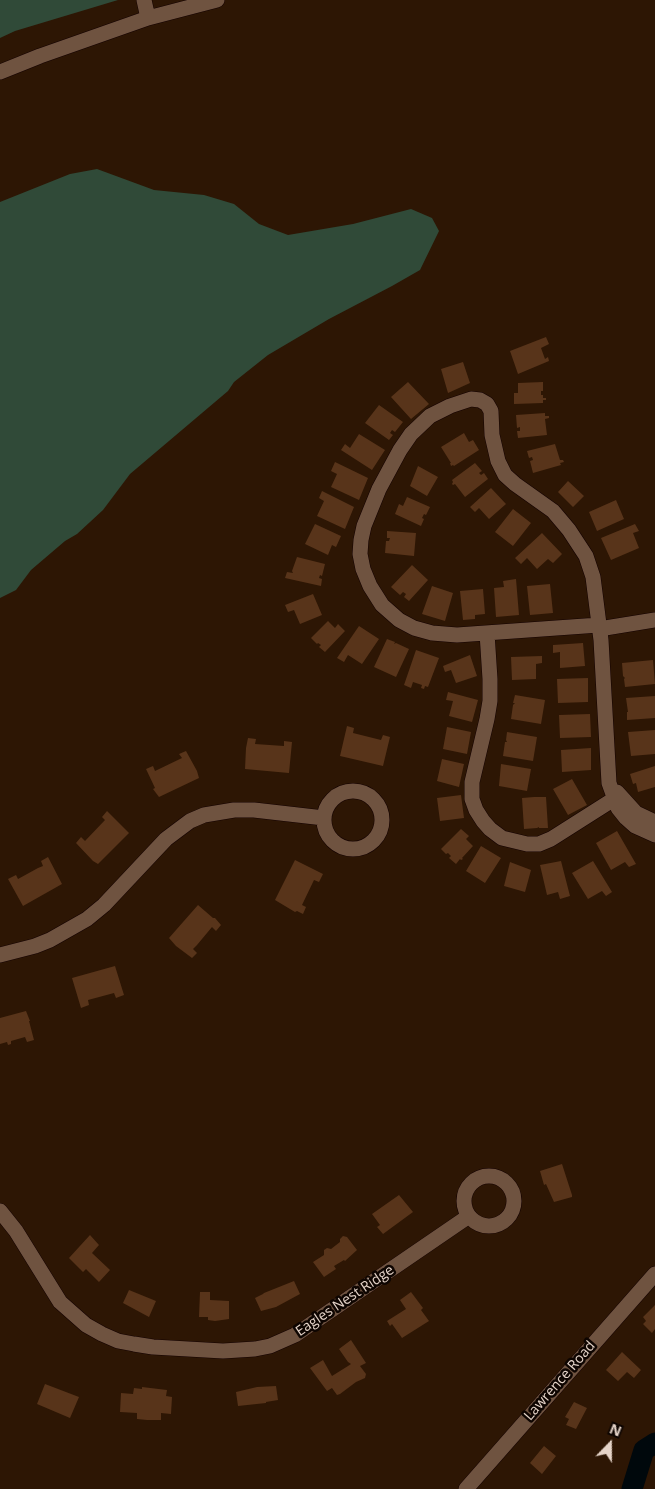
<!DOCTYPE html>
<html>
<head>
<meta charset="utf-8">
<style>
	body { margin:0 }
	#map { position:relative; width:655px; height:1489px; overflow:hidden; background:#2d1604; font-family:"Open Sans",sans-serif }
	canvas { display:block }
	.north { position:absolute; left:585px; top:1419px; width:50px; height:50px; -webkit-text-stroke:4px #0e0501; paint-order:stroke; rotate:22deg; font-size:14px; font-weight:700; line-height:20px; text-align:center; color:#e5d4c9 }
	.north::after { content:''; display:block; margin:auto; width:18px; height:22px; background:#e5d4c9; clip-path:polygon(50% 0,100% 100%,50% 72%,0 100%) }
</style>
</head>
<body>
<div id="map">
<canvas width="655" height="1489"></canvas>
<div class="north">N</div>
</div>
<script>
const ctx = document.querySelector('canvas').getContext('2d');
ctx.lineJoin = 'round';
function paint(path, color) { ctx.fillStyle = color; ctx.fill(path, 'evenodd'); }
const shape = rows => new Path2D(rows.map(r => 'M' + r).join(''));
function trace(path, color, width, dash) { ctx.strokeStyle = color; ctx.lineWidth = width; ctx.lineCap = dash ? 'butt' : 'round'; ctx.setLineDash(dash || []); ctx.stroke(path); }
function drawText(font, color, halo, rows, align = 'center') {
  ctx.font = font + ' "Open Sans",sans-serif'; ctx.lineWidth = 5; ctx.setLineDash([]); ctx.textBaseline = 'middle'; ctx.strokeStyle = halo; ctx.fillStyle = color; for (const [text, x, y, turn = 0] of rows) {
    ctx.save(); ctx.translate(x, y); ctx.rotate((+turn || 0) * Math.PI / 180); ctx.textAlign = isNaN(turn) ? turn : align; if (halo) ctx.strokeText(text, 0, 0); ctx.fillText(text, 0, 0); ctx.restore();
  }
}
const green = shape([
	[0,0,118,0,15,31,0,38],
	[97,169,154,190,204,195,234,204,259,224,288,235,353,224,411,209,432,218,439,231,420,270,392,286,329,319,268,355,234,382,228,391,130,474,103,510,77,534,65,541,31,570,16,590,0,598,0,202,70,174]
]);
const river = shape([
	[632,1489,644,1450,655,1443]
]);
const building = shape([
	[546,337,549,344,541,348,545,359,548,357,549,361,518,374,510,351],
	[463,362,470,383,448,393,441,369],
	[408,382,429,404,411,419,391,397],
	[543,382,543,391,541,391,541,395,543,395,543,398,546,398,546,400,543,400,543,403,514,404,514,393,518,393,518,383],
	[379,405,403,422,395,432,392,430,390,433,393,435,389,440,365,423],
	[545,413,545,416,549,416,549,418,545,419,547,435,518,438,517,431,520,431,520,427,517,428,516,415],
	[464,433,469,442,473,440,479,450,454,466,453,465,451,466,450,463,451,463,441,447],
	[359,434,385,450,372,470,341,450,345,444,350,448],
	[555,444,560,460,563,460,564,462,560,463,561,465,533,473,530,461,533,460,532,457,529,458,527,451],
	[335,462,368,478,359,500,331,487,337,474,331,471],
	[475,463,482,471,479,473,481,475,484,473,488,479,465,497,455,484,453,485,452,484,453,482,452,480],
	[418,466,438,477,427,496,410,486],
	[568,481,584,496,573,507,558,492],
	[491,488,506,504,489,519,479,508,475,512,470,507],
	[322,491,354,507,345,529,317,516,324,501,319,498],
	[407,497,430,507,426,515,424,514,422,518,424,519,421,526,395,514,399,504,403,506],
	[616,500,624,519,597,531,589,512],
	[513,509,531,523,513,546,495,532],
	[315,524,341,536,336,547,332,545,328,555,305,544],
	[635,524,639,531,633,533,639,548,611,560,601,538],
	[387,531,416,533,414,556,385,553,386,541,389,541,390,538,387,538],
	[542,533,562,554,553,563,548,559,537,569,527,558,521,564,515,558],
	[297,557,325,564,322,576,320,575,319,578,322,579,321,586,285,578,287,572,293,573,292,571],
	[412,565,428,580,409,601,404,597,406,594,403,592,400,595,391,587],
	[516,579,519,615,496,617,494,588,504,587,503,581],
	[550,584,553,613,530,615,527,586],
	[432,586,453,593,445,621,422,614],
	[483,589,485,614,475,615,475,619,463,620,460,591],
	[313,594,322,615,300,624,294,610,288,612,285,605],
	[328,621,335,628,338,624,345,631,325,652,319,647,321,645,318,643,317,644,311,638],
	[359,626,379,639,362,664,348,655,344,662,337,658],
	[387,639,395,642,394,644,396,643,409,649,396,677,374,667],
	[583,643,585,666,560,668,560,652,553,653,553,645],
	[416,650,439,658,428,687,425,686,424,689,421,688,422,685,413,682,411,688,404,685],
	[470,655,477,676,456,683,451,670,445,672,443,666],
	[542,656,542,663,536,664,536,679,512,680,511,657],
	[653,660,655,684,625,687,624,679,625,678,623,676,622,663],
	[588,678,588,702,558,703,557,679],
	[448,692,478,700,472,722,449,716,453,701,446,700],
	[515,695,545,700,541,724,511,719,513,705,515,703,513,703],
	[655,696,655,718,627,720,627,712,628,712,626,698],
	[590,714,591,737,560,738,559,715],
	[347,726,354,728,353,733,381,740,383,735,390,737,383,766,340,756],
	[447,727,471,732,467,754,443,749],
	[655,730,655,754,631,756,628,732],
	[507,732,537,737,533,761,503,756,505,742,507,742,506,740],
	[248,738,256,739,255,744,284,746,284,741,292,742,289,773,245,769,246,748],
	[591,748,591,770,562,772,561,750],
	[186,751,197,771,199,778,159,797,153,789,155,788,146,769,153,766,155,771,182,758,179,754],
	[442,759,464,764,459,787,437,781],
	[501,764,531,769,527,791,499,786],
	[655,766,655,787,638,792,636,783,633,784,630,774],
	[572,779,587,805,568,815,553,789],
	[461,795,464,818,440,821,437,798],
	[534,797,546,797,548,828,539,828,539,827,537,828,524,829,522,798],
	[107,811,129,833,98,864,93,861,76,843,81,837,85,841,105,820,102,817],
	[461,829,469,836,466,839,473,846,462,858,463,859,461,860,460,859,456,864,449,858,451,856,448,853,446,854,441,849],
	[617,831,636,864,629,867,625,862,611,870,596,843],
	[481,846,501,858,485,883,466,871],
	[48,857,62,884,23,906,8,879,16,875,18,879,38,868,43,866,41,861],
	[295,860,323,874,319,882,314,880,302,905,306,907,303,914,297,911,295,912,275,900],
	[561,861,570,896,560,899,558,892,547,895,540,865],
	[593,861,612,892,606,896,602,891,588,899,572,873],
	[510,862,531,870,525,892,504,886],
	[198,905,213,918,215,918,221,925,216,931,212,927,197,945,193,949,197,953,192,958,176,946,169,938],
	[115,966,124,995,116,998,114,993,88,1000,89,1005,81,1008,72,978],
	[26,1011,30,1021,29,1021,34,1040,27,1042,25,1037,11,1041,11,1044,8,1045,7,1042,0,1044,0,1018],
	[562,1164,572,1195,572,1197,554,1202,546,1184,544,1185,540,1171],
	[399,1195,413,1212,383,1234,377,1227,380,1225,372,1214],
	[90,1235,99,1245,92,1253,110,1270,99,1282,86,1269,83,1272,69,1258],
	[343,1236,347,1237,357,1250,345,1261,344,1260,334,1266,336,1269,324,1277,313,1262,324,1255,324,1250,327,1248,331,1249,340,1242,340,1239],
	[294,1281,300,1294,276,1307,261,1311,255,1298,263,1294,264,1293],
	[129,1290,156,1301,149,1317,123,1303],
	[200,1292,210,1292,210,1300,229,1301,229,1319,215,1321,208,1320,208,1317,199,1317],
	[411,1292,423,1308,421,1310,429,1321,402,1338,392,1324,390,1326,387,1321,406,1309,400,1300],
	[655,1305,655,1329,652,1333,643,1324,646,1321,643,1317],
	[351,1340,366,1363,360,1366,366,1374,365,1378,356,1382,340,1394,337,1395,332,1388,327,1391,310,1368,323,1360,332,1376,348,1366,351,1364,348,1362,339,1349],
	[622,1352,641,1370,634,1378,627,1372,618,1381,606,1370],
	[45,1384,79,1397,70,1418,37,1404],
	[276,1386,278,1400,266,1402,266,1403,238,1406,236,1392,257,1387],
	[142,1387,167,1390,166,1396,172,1397,171,1414,161,1413,161,1420,147,1420,137,1419,137,1413,120,1412,121,1393,133,1394,134,1388,142,1389],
	[574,1402,587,1408,576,1429,566,1425,569,1419,565,1417],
	[544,1446,556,1456,542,1474,530,1463]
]);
const minor = shape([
	[144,0,148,18],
	[0,72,40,56,148,18,217,0],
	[599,625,457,635,432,633,414,628,399,620,382,605,370,586,363,569,360,554,361,540,364,526,379,489,400,450,411,434,430,416,450,406,471,399,480,400,487,404,491,411,492,435,498,461,505,475,515,484,553,511,569,530,586,556,593,577,601,640,609,783,618,808,626,818,635,826,655,835],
	[599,629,655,620],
	[487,633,490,679,490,701,487,719,472,782,472,799,476,810,483,821,490,829,502,838,527,844,539,844,551,839,614,799],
	'324 820a29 29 0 1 1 58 0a29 29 0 1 1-58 0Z',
	[617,792,636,813,655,822],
	[0,955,35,946,50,940,87,919,104,905,166,839,190,821,204,815,234,810,254,810,324,818],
	'464 1201a25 25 0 1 1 50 0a25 25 0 1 1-50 0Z',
	[0,1211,16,1231,60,1302,86,1325,102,1334,118,1341,134,1344,153,1347,223,1351,255,1349,270,1346,295,1335,469,1216],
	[466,1489,655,1274]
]);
const streetNames = [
	["Eagles Nest Ridge",345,1301,-34],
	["Lawrence Road",560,1381,-49]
];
paint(green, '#304a38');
trace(river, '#00080c', 21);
paint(building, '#58341a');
trace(minor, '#140200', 16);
trace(minor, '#6f5340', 15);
drawText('14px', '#e5d4c9', '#0e0501', streetNames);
</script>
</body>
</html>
